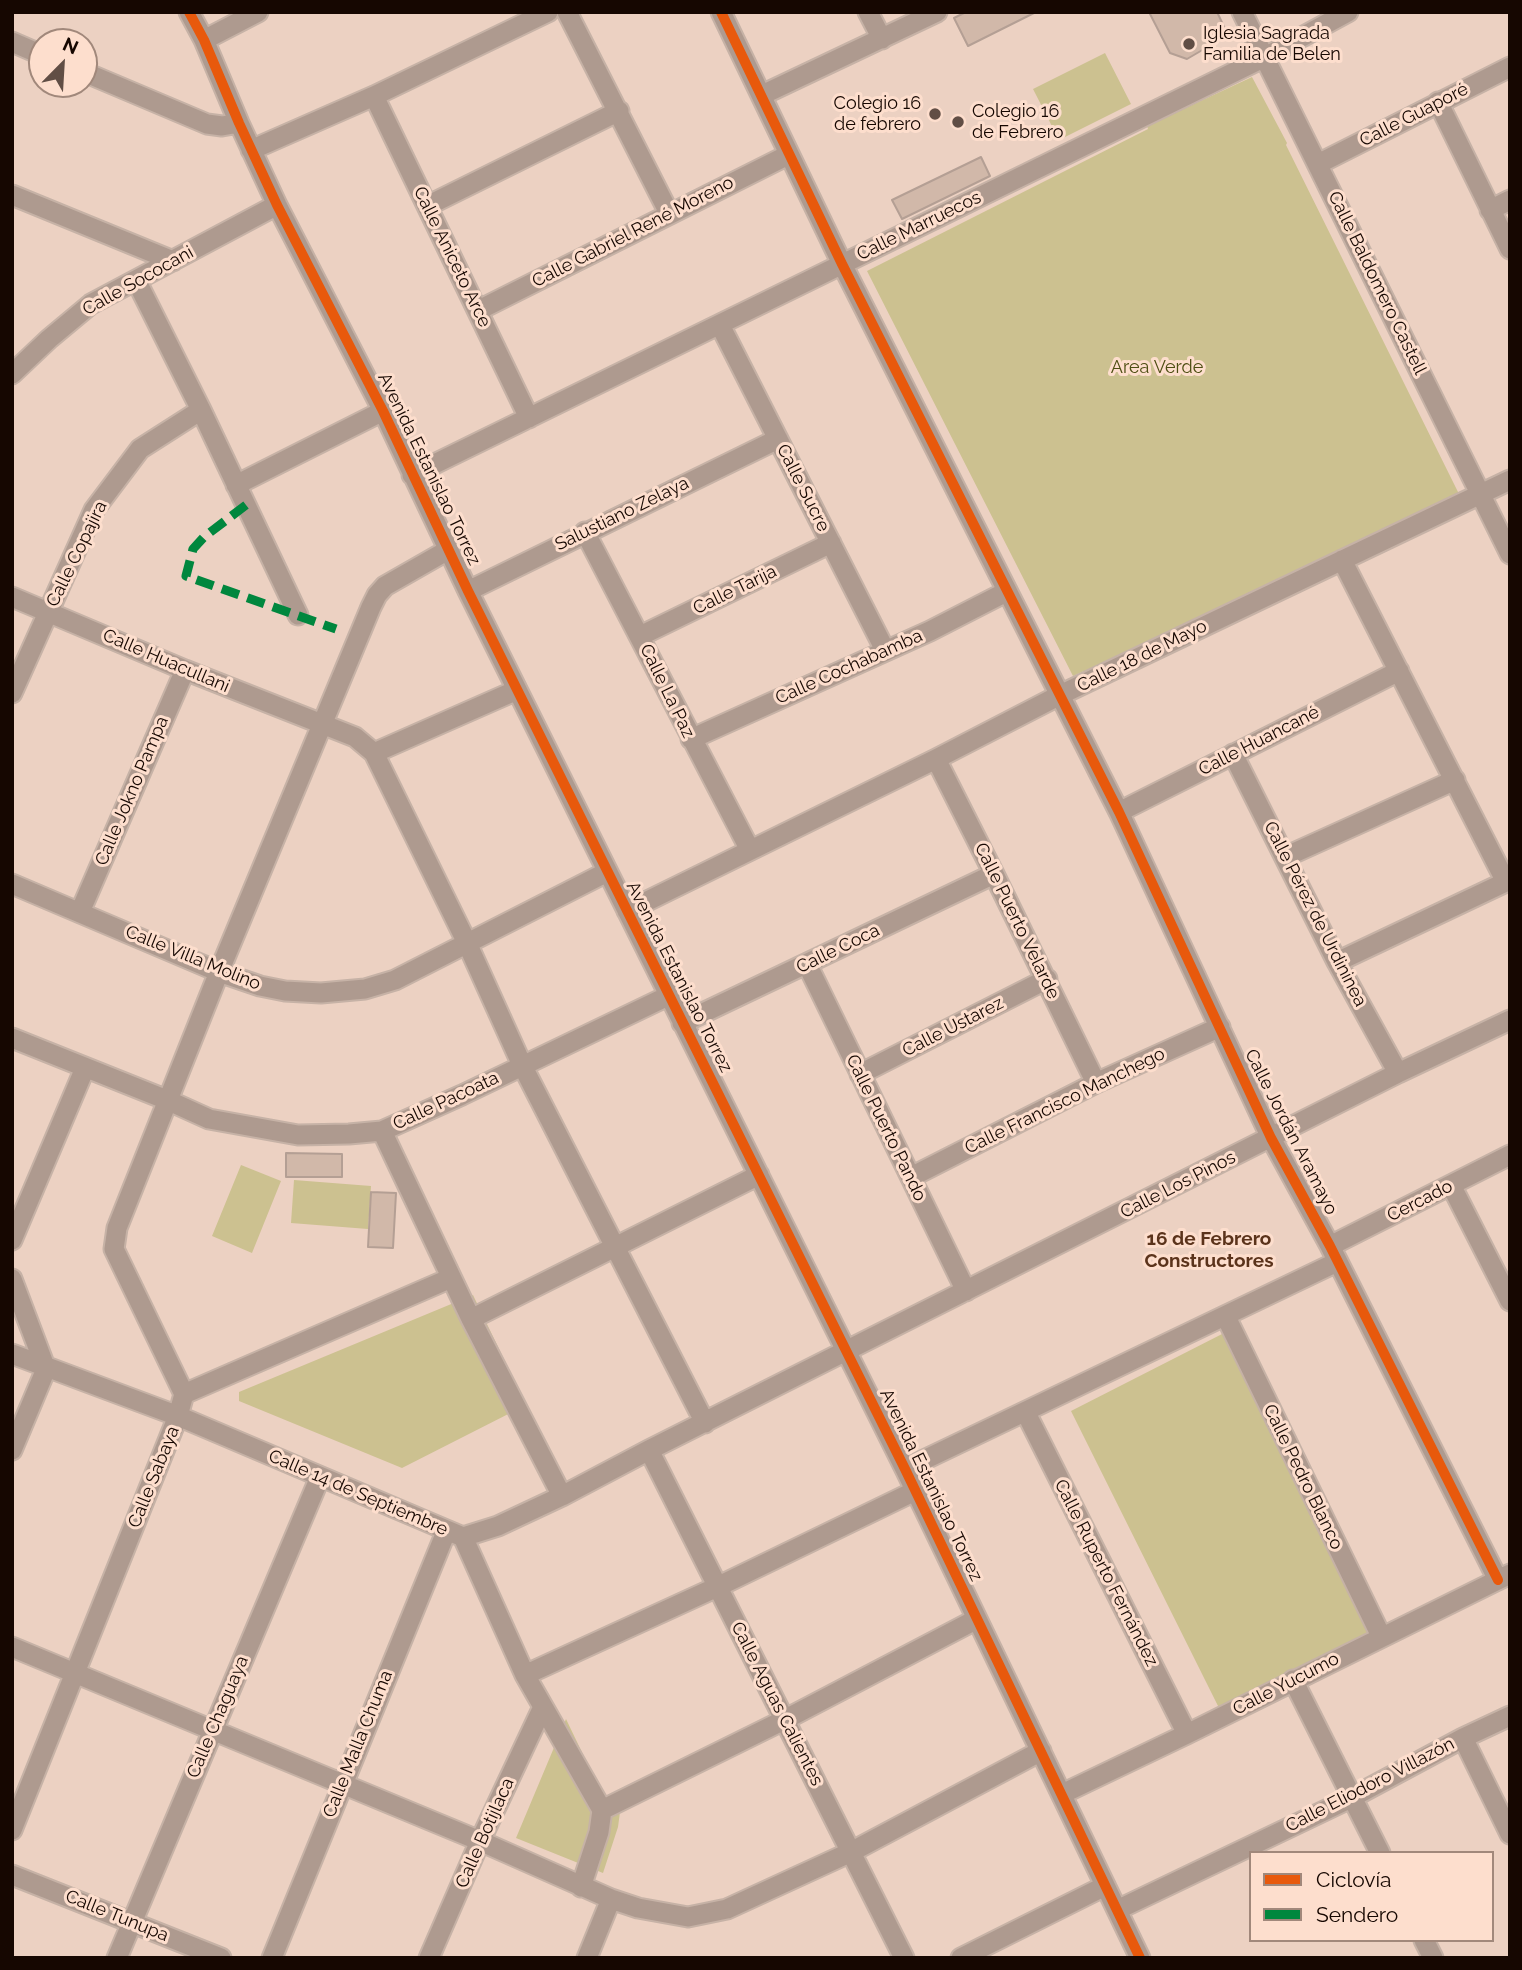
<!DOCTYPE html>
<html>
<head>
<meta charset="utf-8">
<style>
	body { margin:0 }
	#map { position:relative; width:1522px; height:1970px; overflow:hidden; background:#ecd1c2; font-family:Raleway,sans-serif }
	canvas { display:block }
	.frame { position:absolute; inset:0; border:14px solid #160701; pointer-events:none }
	.legend { position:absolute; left:1249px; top:1851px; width:245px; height:91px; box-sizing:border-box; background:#fddecd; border:2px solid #a1887b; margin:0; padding:9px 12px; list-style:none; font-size:21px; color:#160701 }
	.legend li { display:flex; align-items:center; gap:14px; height:35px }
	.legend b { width:35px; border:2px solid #a1887b }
	.north { position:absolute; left:28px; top:28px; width:70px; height:70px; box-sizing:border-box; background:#fddecd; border:2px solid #a1887b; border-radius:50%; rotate:24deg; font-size:19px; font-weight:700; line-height:28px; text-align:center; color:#160701 }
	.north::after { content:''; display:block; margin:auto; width:24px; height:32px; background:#614e45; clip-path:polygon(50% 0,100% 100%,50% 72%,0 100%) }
</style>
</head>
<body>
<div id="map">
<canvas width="1522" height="1970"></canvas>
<div class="frame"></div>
<ul class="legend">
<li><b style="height:9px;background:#e8590c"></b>Ciclovía</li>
<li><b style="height:9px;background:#00873e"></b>Sendero</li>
</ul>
<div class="north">N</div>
</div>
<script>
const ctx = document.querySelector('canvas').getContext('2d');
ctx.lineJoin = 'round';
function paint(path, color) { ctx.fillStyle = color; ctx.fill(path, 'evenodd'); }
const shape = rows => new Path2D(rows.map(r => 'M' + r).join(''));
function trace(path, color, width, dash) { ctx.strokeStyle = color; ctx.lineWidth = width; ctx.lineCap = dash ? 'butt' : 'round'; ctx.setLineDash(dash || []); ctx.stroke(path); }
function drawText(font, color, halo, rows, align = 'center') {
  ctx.font = font + ' Raleway,sans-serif'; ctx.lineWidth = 6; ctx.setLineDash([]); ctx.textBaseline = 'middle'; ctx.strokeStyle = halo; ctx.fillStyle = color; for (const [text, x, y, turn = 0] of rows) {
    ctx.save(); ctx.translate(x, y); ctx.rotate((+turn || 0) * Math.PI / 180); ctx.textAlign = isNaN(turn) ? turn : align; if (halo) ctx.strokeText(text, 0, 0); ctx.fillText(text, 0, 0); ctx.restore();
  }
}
const green = shape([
	[1105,53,1131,104,1059,140,1033,89],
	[1252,77,1287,143,1286,145,1459,494,1219,607,1087,675,1084,671,1073,676,867,271,1148,129,1147,126],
	[241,1165,281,1181,252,1253,212,1236],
	[294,1180,371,1186,368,1229,291,1223],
	[473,1295,526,1405,402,1468,239,1401,239,1392],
	[1226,1332,1263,1376,1388,1628,1220,1710,1071,1411],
	[566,1719,603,1796,612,1799,618,1805,620,1812,618,1827,603,1873,516,1838]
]);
const building = shape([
	[966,12,1036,12,968,46,954,18,966,12],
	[1149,12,1217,12,1228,35,1187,59,1170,53,1149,12],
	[981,157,990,176,902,219,892,200,981,157],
	[286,1153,342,1154,342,1177,286,1177,286,1153],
	[371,1192,396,1193,393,1248,368,1247,371,1192]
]);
const minor = shape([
	[189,12,204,40,239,123,277,205,383,411,468,591,905,1469,1140,1958],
	[567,12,669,213],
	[721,12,842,264,1119,812,1271,1138,1330,1246,1498,1580],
	[868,12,882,39],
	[1242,12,1510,554],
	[204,40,258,12],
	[12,42,42,55],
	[84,72,207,124,222,126,239,123],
	[762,95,937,12],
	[374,96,529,418],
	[1438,102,1510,249],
	[251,150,374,96,548,12],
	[1318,164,1510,67],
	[12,195,173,261],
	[427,206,619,111],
	[1490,210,1510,200],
	[136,280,201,410,298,615],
	[479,310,788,155],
	[720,325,885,650],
	[12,374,49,339,91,304,277,205],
	[412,475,1265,57,1348,12],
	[236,485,383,411],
	[585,532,750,850],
	[1342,560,1506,882],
	[468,591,778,439],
	[12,597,185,670,355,737,374,753,467,943,522,1065,705,1423],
	[640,636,831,543],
	[12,693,94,510,140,449,201,410],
	[691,739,930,631,1006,592],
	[374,753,517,690],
	[1233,754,1337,962,1398,1073],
	[936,759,994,874,1096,1083],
	[1119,812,1399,671],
	[1285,857,1455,780],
	[12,884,219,972,260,986,285,991,321,993,365,989,395,980,607,872],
	[627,911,936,759,1060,695,1510,480],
	[80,912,185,670],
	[1337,962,1510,880],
	[807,964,966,1291],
	[682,1023,994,874],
	[12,1038,167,1100,209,1119,298,1135,349,1134,382,1131,462,1095,670,995],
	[860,1074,1047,979],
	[382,1131,471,1319,562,1496],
	[911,1177,1096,1083,1220,1027],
	[1451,1185,1510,1301],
	[12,1240,85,1068],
	[1330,1246,1510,1155],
	[12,1279,46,1369,12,1450],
	[1226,1317,1381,1636],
	[471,1319,759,1175],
	[12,1354,178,1416,463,1537,498,1526,562,1496,649,1450,1398,1073,1510,1020],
	[184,1394,114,1249,117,1228,219,972,371,607,377,595,385,586,448,550],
	[1026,1413,1187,1734],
	[649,1450,904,1958],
	[905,1469,1337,1262],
	[463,1537,525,1675,602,1810,599,1832,581,1887],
	[12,1647,480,1841,611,1899,638,1908,688,1917,727,1909,851,1852,1041,1751],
	[525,1675,717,1587,915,1491],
	[1293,1680,1380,1853],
	[1463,1738,1510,1834],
	[1062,1794,1187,1734,1510,1574],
	[602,1810,786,1719,977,1619],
	[12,1830,178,1416,184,1394,451,1278],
	[12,1875,221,1958],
	[1117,1910,1351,1798,1463,1738,1510,1716],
	[1424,1940,1433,1958],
	[117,1958,320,1477],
	[272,1958,446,1532],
	[429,1958,480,1841,542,1709],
	[587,1958,611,1899],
	[961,1958,1105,1886]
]);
const quiet = shape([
	[246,505,204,537,193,549,186,576,336,629]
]);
const cycleway = shape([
	[189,12,204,40,239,123,277,205,383,411,468,591,905,1469,1140,1958],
	[721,12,842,264,1119,812,1271,1138,1330,1246,1498,1580]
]);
const markers = [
	[1189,44,7,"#614e45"],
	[935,114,7,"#614e45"],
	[958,122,7,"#614e45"]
];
const poiNames = [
	["Iglesia Sagrada",1203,34],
	["Familia de Belen",1203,55],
	["Colegio 16",921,104,"right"],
	["de febrero",921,125,"right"],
	["Colegio 16",972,112],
	["de Febrero",972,133]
];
const streetNames = [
	["Calle Guaporé",1414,115,-27],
	["Calle Marruecos",919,226,-26],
	["Calle Gabriel René Moreno",633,232,-27],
	["Calle Aniceto Arce",452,257,64],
	["Calle Sococani",138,281,-29],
	["Calle Baldomero Castell",1377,283,64],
	["Avenida Estanislao Torrez",429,469,64],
	["Calle Sucre",803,488,63],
	["Salustiano Zelaya",622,514,-26],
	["Calle Copajira",77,554,-64],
	["Calle Tarija",735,590,-26],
	["Calle 18 de Mayo",1142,656,-26],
	["Calle Huacullani",166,661,23],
	["Calle Cochabamba",849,667,-24],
	["Calle La Paz",667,691,64],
	["Calle Huancané",1259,741,-27],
	["Calle Jokno Pampa",132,791,-67],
	["Calle Pérez de Urdininea",1315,914,63],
	["Calle Puerto Velarde",1017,921,64],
	["Calle Coca",838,949,-26],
	["Calle Villa Molino",193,958,22],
	["Avenida Estanislao Torrez",679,977,63],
	["Calle Ustarez",953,1027,-27],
	["Calle Pacoata",446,1101,-25],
	["Calle Francisco Manchego",1065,1101,-26],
	["Calle Puerto Pando",886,1128,64],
	["Calle Jordán Aramayo",1291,1132,63],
	["Calle Los Pinos",1178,1185,-27],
	["Cercado",1420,1201,-27],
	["Calle Sabaya",154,1477,-68],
	["Calle Pedro Blanco",1303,1477,64],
	["Avenida Estanislao Torrez",931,1485,64],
	["Calle 14 de Septiembre",358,1493,23],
	["Calle Ruperto Fernández",1106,1573,63],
	["Calle Yucumo",1286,1684,-27],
	["Calle Aguas Calientes",777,1704,63],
	["Calle Chaguaya",218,1717,-67],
	["Calle Malla Chuma",358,1744,-68],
	["Calle Eliodoro Villazón",1370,1785,-27],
	["Calle Botijlaca",485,1833,-66],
	["Calle Tunupa",117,1916,22]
];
const parkNames = [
	["Area Verde",1157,368]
];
const neighbourhoodNames = [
	["16 de Febrero",1209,1239],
	["Constructores",1209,1261]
];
paint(green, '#ccc190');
paint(building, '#d1b8a9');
trace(building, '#b49f94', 2);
trace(minor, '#c6b2a6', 23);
trace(minor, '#ae9a8f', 19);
trace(quiet, '#00873e', 9, [18, 9]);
trace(cycleway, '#e8590c', 10);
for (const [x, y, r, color] of markers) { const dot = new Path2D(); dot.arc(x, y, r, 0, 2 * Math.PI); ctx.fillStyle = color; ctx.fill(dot); trace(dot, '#fddecd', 2.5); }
drawText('18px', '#160701', '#fddecd', poiNames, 'left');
drawText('18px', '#160701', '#fddecd', streetNames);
drawText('18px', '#4d4e12', '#fddecd', parkNames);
drawText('bold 19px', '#5b331b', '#fddecd', neighbourhoodNames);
</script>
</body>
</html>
